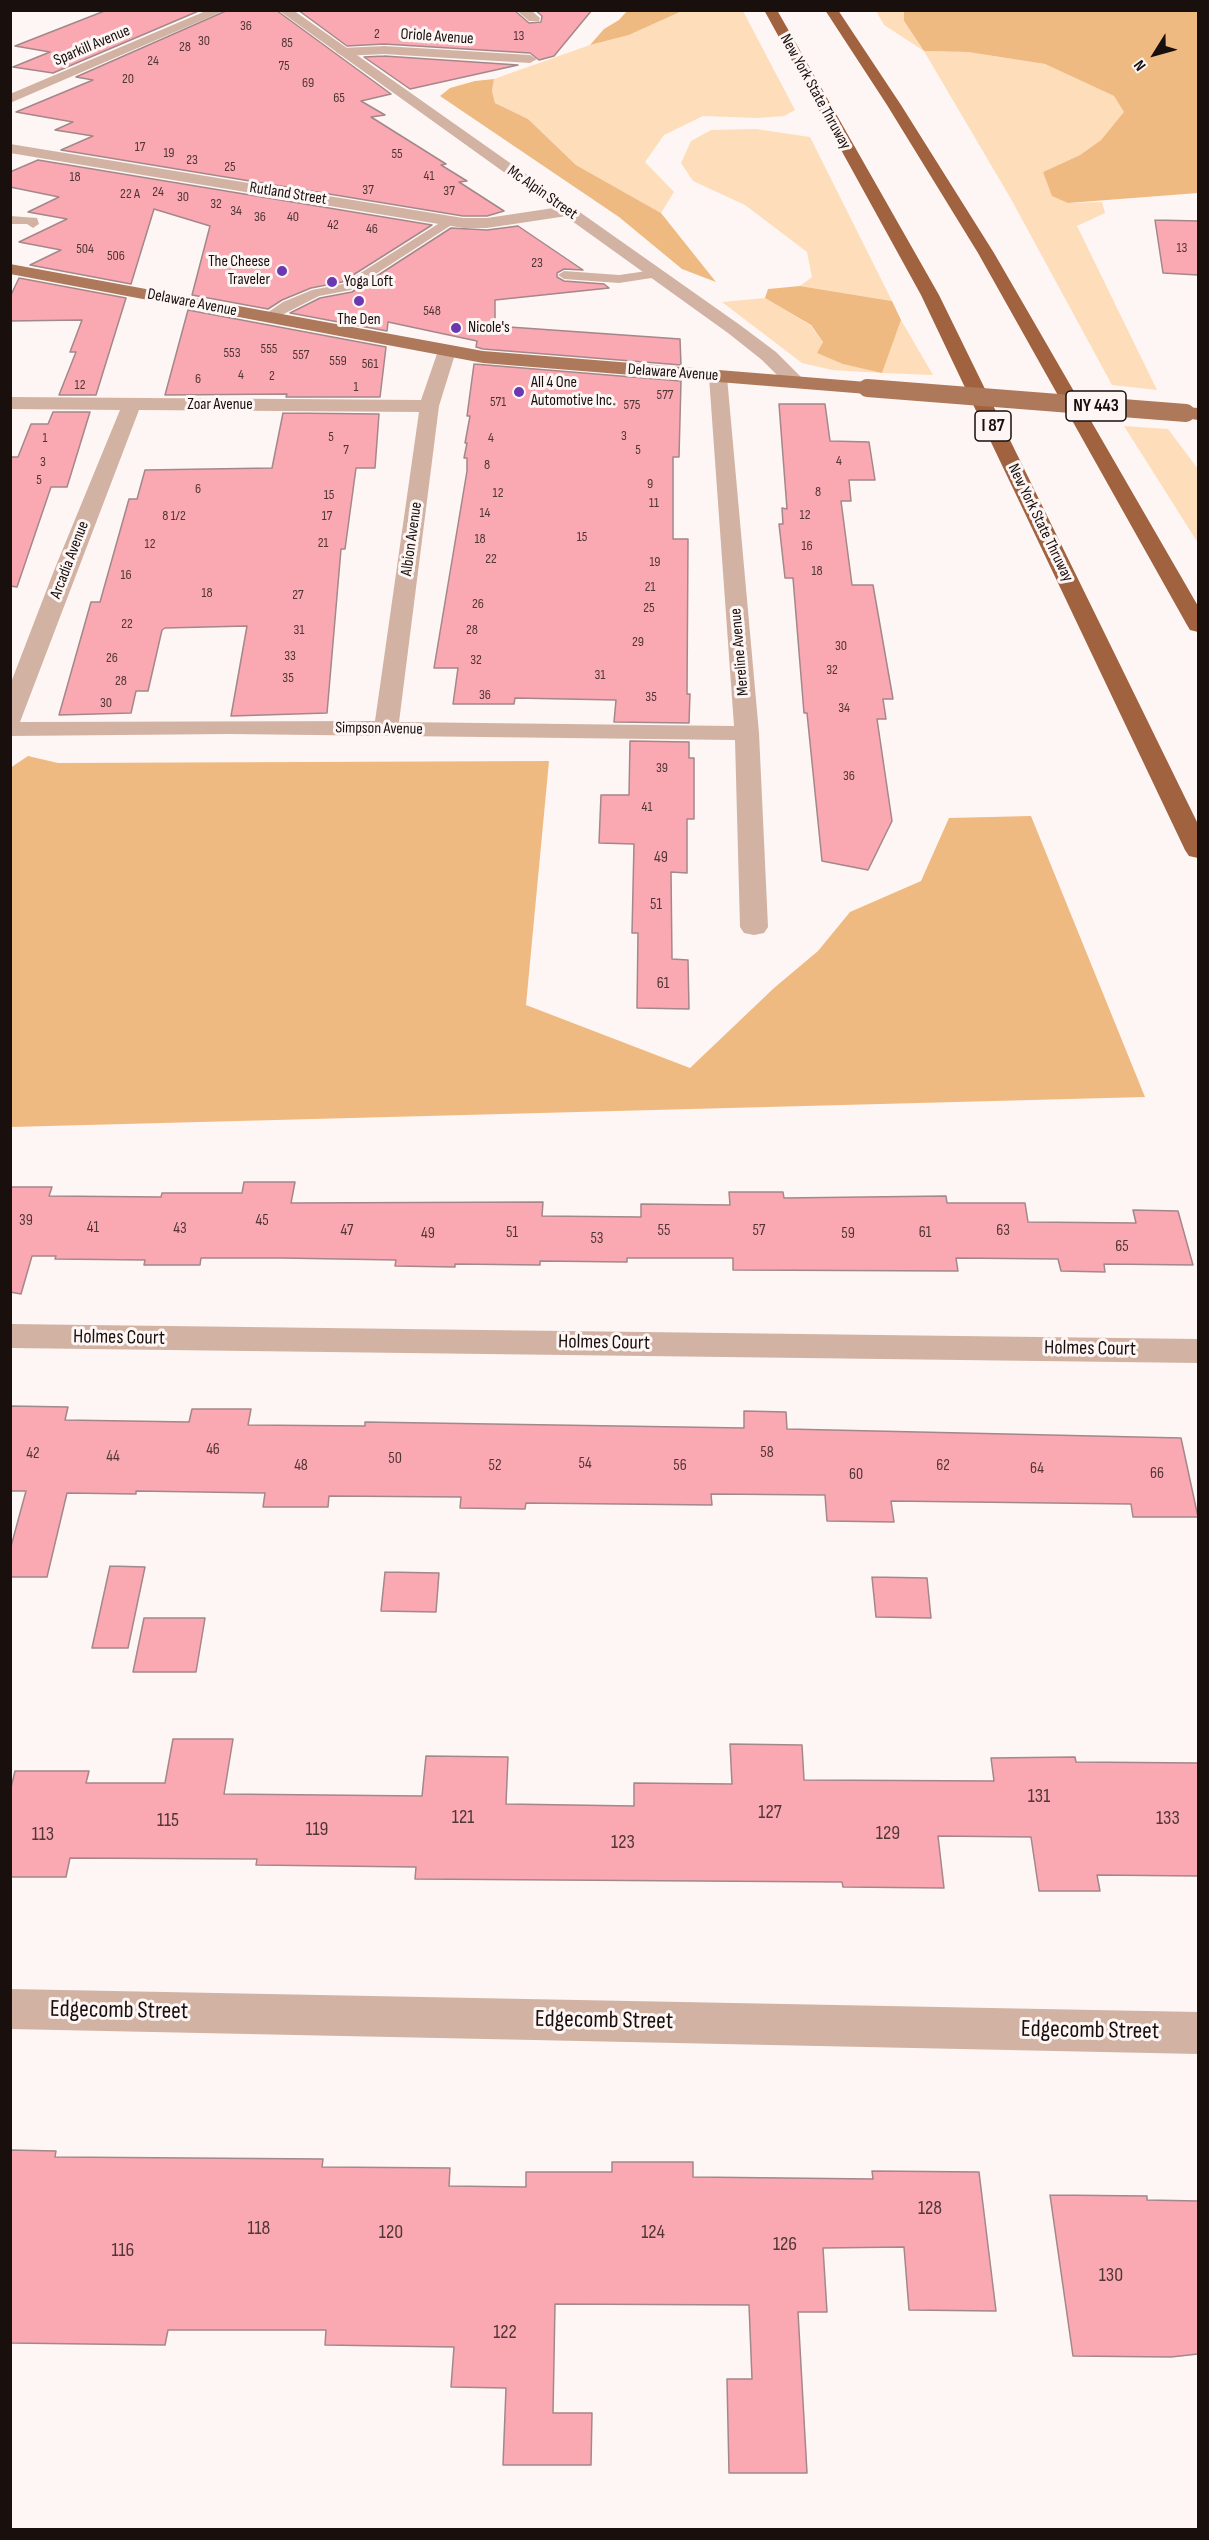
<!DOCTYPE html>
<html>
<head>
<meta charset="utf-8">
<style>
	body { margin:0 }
	#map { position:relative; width:1209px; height:2540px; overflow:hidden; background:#fdf6f5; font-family:"Sofia Sans Condensed",sans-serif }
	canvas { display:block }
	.frame { position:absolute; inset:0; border:12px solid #190f0d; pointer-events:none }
	.north { position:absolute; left:1125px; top:24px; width:60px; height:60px; -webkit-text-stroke:4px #fdf6f5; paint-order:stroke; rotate:233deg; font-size:16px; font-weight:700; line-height:24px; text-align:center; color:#190f0d }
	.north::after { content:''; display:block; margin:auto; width:21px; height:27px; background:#190f0d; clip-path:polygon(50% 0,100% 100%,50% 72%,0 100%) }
</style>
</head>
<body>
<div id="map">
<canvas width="1209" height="2540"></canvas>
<div class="frame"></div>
<div class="north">N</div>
</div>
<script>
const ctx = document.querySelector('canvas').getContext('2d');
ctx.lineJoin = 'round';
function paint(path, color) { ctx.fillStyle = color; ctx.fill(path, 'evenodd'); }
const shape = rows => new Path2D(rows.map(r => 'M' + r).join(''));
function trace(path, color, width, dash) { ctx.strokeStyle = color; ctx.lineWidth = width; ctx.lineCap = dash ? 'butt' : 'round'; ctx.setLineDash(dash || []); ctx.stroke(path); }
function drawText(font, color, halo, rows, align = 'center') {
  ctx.font = font + ' "Sofia Sans Condensed",sans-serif'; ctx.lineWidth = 6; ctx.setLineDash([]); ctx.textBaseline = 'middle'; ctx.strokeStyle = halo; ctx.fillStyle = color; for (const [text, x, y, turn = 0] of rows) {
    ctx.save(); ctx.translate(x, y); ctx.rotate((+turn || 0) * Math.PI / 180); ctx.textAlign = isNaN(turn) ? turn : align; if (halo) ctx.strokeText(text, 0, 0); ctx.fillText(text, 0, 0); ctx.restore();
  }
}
const green = shape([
	[682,11,743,11,795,110,784,116,758,118,703,116,664,135,645,162,674,192,661,213,576,165,528,119,495,103,492,91,494,79,590,45,629,35],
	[876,11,904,11,904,21,924,51,968,52,1045,64,1114,96,1125,112,1101,140,1080,155,1043,172,1068,203,1102,202,1105,213,1077,226,1157,390,1112,385,1011,199,924,51,884,25],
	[756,129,810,137,892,301,800,286,812,277,807,252,745,205,693,181,681,163,691,141,711,130],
	[765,298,810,325,823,342,818,353,882,372,901,320,933,375,882,373,832,370,802,363,722,302],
	[1124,426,1168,429,1198,469,1198,543]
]);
const forest = shape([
	[627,11,627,10,682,11,629,35,590,45,604,29,619,20],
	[904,11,1198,11,1198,193,1068,203,1052,196,1043,172,1080,155,1101,140,1124,112,1114,96,1045,64,968,52,924,51,904,21],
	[494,79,492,91,495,103,528,119,576,165,661,213,716,282,682,269,619,217,440,96,450,88,475,81],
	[800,286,892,301,901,320,882,373,843,364,817,353,823,342,811,325,765,298,768,289],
	[28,756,58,763,549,761,526,1005,690,1068,774,988,818,951,850,912,921,881,949,818,1031,816,1145,1097,11,1127,10,768]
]);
const building = shape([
	[107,10,201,10,53,73,13,67,50,52,15,46,107,10],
	[228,10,276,10,391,94,361,101,385,115,371,117,446,164,441,165,467,181,459,182,504,211,487,216,463,216,61,150,93,136,55,130,73,122,16,112,93,80,76,77,228,10],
	[298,10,514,10,529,23,541,22,542,16,535,10,592,10,554,56,539,60,530,53,384,44,347,46,298,10],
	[384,56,518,65,410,89,364,57,384,56],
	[38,160,432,225,342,282,311,288,282,300,268,309,192,295,210,226,154,209,131,284,30,265,61,250,19,242,67,219,28,212,59,197,10,187,10,172,38,160],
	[1155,220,1198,221,1198,275,1163,273,1155,220],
	[518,226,583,270,564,269,557,273,557,277,564,281,604,284,609,288,495,300,495,326,680,339,681,365,483,349,476,347,477,341,388,322,387,331,290,313,320,298,352,292,451,228,487,230,518,226],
	[19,278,126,298,96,395,59,395,76,352,70,352,82,320,10,321,10,297,19,278],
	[188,310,386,347,380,397,286,397,287,394,165,395,188,310],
	[474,364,681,381,679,457,673,457,673,539,688,539,687,694,690,694,689,723,614,722,616,700,515,698,514,704,453,704,458,668,434,668,467,471,467,458,464,458,467,443,465,443,470,416,467,416,474,364],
	[779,404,825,404,830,441,869,442,875,480,849,480,851,501,841,501,852,585,873,585,893,699,883,699,886,719,877,719,892,821,868,870,822,861,807,713,804,713,793,578,785,578,779,524,783,524,782,508,787,509,779,404],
	[53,412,90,412,67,487,51,487,17,587,10,586,10,457,18,457,31,424,48,424,53,412],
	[283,413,379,414,375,468,356,468,345,549,341,549,327,713,231,716,247,626,165,628,162,630,148,691,136,691,131,713,59,715,91,602,100,602,129,499,137,499,145,470,272,468,283,413],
	[630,741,689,742,689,758,694,758,694,819,687,819,687,873,671,872,672,959,688,960,689,1009,637,1008,638,933,632,933,634,844,599,843,601,795,629,795,630,741],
	[244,1182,295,1182,291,1203,543,1202,542,1216,641,1217,641,1204,730,1205,729,1192,783,1192,784,1198,946,1196,947,1203,1025,1203,1028,1222,1136,1223,1133,1210,1178,1211,1193,1265,1104,1264,1105,1272,1061,1271,1058,1259,956,1258,958,1271,733,1270,733,1258,627,1258,627,1262,540,1261,540,1265,455,1264,455,1267,395,1266,396,1260,282,1258,201,1258,200,1265,144,1265,145,1260,55,1259,56,1256,32,1256,21,1294,10,1292,10,1187,52,1187,49,1196,161,1197,162,1193,242,1193,244,1182],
	[10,1406,68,1407,65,1420,189,1422,192,1409,251,1409,248,1425,365,1426,365,1422,744,1428,744,1411,786,1412,787,1429,1181,1438,1198,1517,1133,1517,1131,1504,891,1501,894,1522,827,1521,825,1495,711,1494,712,1505,526,1503,525,1509,460,1508,461,1497,329,1496,328,1507,263,1507,265,1493,136,1491,136,1494,67,1493,47,1577,10,1577,10,1550,26,1491,10,1491,10,1406],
	[110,1566,145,1567,128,1648,92,1648,110,1566],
	[385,1572,439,1573,436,1612,381,1611,385,1572],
	[872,1577,927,1578,931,1618,876,1617,872,1577],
	[144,1618,205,1618,196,1672,133,1672,144,1618],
	[173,1739,233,1739,224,1794,422,1796,426,1756,508,1757,506,1804,634,1806,634,1783,732,1784,730,1744,802,1745,804,1780,994,1781,991,1758,1075,1757,1076,1762,1198,1763,1198,1876,1097,1875,1100,1891,1039,1891,1031,1837,938,1836,944,1888,843,1887,842,1882,415,1879,416,1867,256,1865,257,1859,70,1858,66,1877,10,1877,10,1792,15,1771,89,1771,86,1783,165,1783,173,1739],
	[10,2150,56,2151,55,2157,323,2159,322,2167,450,2168,449,2186,526,2187,526,2172,612,2172,612,2162,693,2162,693,2177,873,2179,872,2171,979,2172,996,2311,909,2310,904,2247,823,2248,827,2312,798,2312,807,2473,729,2473,727,2379,752,2379,749,2305,555,2304,553,2413,592,2413,591,2465,503,2465,506,2388,451,2387,454,2347,325,2345,326,2330,168,2330,165,2345,10,2343,10,2150],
	[1050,2195,1147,2196,1147,2200,1198,2201,1198,2354,1171,2357,1073,2356,1050,2195]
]);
const service = shape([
	[10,216,37,218,39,224,33,228,27,224,10,224,10,216],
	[449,217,455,221,453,224,351,290,319,296,272,320,262,320,261,317,283,302,312,290,343,284,449,217],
	[654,270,658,271,660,274,658,277,619,283,564,279,558,275,564,271,619,275,654,270]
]);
const minor = shape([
	[208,10,226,10,10,103,10,94,208,10],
	[516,10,531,10,540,18,539,21,529,21,516,10],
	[384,46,530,55,537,59,530,63,384,54,343,56,336,52,343,48,384,46],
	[10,144,463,218,487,218,567,206,575,211,567,216,487,228,463,228,10,153,10,144],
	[447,346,453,347,456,351,439,406,399,722,734,726,709,377,711,373,718,371,725,373,727,377,759,733,768,927,764,933,754,935,744,933,740,927,735,740,230,734,10,736,10,685,55,568,120,410,10,409,10,397,421,400,438,351,441,347,447,346],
	[139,410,419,412,375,721,20,722,139,410],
	[10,1324,1198,1339,1198,1363,10,1348,10,1324],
	[10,1989,1198,2012,1198,2054,10,2029,10,1989]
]);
const tertiary = shape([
	[278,10,293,10,740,325,776,352,803,379,805,383,803,387,789,387,762,360,728,333,278,10]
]);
const primary = shape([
	[10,264,483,351,867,382,874,384,876,388,874,392,867,394,483,363,10,274,10,264],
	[1186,407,1198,408,1198,420,1179,417,1176,413,1179,409,1186,407]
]);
const motorway = shape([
	[764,10,777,10,939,295,1198,824,1198,858,1189,856,1185,850,921,295,764,10],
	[825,10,838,10,901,105,994,253,1198,606,1198,632,1190,630,1187,625,978,253,887,105,825,10]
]);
const primaryBridge = shape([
	[867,388,1186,413]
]);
const markers = [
	[282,271,6,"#6a39b1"],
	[332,282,6,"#6a39b1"],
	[359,301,6,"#6a39b1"],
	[456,328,6,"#6a39b1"],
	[519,392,6,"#6a39b1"]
];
const farNumbernames = [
	["36",246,26],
	["2",377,34],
	["13",519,36],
	["30",204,41],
	["85",287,43],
	["28",185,47],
	["24",153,61],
	["75",284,66],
	["20",128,79],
	["69",308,83],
	["65",339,98],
	["17",140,147],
	["19",169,153],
	["55",397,154],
	["23",192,160],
	["25",230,167],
	["41",429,176],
	["18",75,177],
	["37",368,190],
	["37",449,191],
	["24",158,192],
	["22 A",130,194],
	["30",183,197],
	["32",216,204],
	["34",236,211],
	["36",260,217],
	["40",293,217],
	["42",333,225],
	["46",372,229],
	["13",1182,248],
	["504",85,249],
	["506",116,256],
	["23",537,263],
	["548",432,311],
	["555",269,349],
	["553",232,353],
	["557",301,355],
	["559",338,361],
	["561",370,364],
	["4",241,375],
	["2",272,376],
	["6",198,379],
	["12",80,385],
	["1",356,387],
	["577",665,395],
	["571",498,402],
	["575",632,405],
	["3",624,436],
	["5",331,437],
	["1",45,438],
	["4",491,438],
	["7",346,450],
	["5",638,450],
	["4",839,461],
	["3",43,462],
	["8",487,465],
	["5",39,480],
	["9",650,484],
	["6",198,489],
	["8",818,492],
	["12",498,493],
	["15",329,495],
	["11",654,503],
	["14",485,513],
	["12",805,515],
	["8 1/2",174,516],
	["17",327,516],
	["15",582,537],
	["18",480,539],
	["21",323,543],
	["12",150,544],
	["16",807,546],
	["22",491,559],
	["19",655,562],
	["18",817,571],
	["16",126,575],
	["21",650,587],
	["18",207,593],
	["27",298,595],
	["26",478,604],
	["25",649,608],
	["22",127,624],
	["31",299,630],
	["28",472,630],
	["29",638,642],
	["30",841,646],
	["33",290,656],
	["26",112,658],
	["32",476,660],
	["32",832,670],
	["31",600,675],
	["35",288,678],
	["28",121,681],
	["36",485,695],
	["35",651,697],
	["30",106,703],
	["34",844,708],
	["39",662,768],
	["36",849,776],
	["41",647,807]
];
const farStreetnames = [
	["Oriole Avenue",437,37,4],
	["Sparkill Avenue",92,46,-23],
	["New York State Thruway",815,92,61],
	["Mc Alpin Street",542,193,35],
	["Rutland Street",288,194,9],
	["Delaware Avenue",192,303,11],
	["Delaware Avenue",673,373,4],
	["Zoar Avenue",220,405],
	["New York State Thruway",1040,523,64],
	["Albion Avenue",412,539,-82],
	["Arcadia Avenue",70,560,-69],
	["Mereline Avenue",740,652,-95],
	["Simpson Avenue",379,729,1]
];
const farPoinames = [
	["The Cheese",270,262,"right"],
	["Traveler",270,280,"right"],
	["Yoga Loft",344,282],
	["The Den",359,320,"center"],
	["Nicole's",468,328],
	["All 4 One",531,383],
	["Automotive Inc.",531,401]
];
const numberNames = [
	["49",661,858],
	["51",656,905],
	["61",663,984],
	["39",26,1221],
	["45",262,1221],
	["41",93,1228],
	["43",180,1229],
	["47",347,1231],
	["55",664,1231],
	["57",759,1231],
	["63",1003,1231],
	["51",512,1233],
	["61",925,1233],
	["49",428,1234],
	["59",848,1234],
	["53",597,1239],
	["65",1122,1247],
	["46",213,1450],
	["58",767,1453],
	["42",33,1454],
	["44",113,1457],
	["50",395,1459],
	["54",585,1464],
	["48",301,1466],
	["52",495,1466],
	["56",680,1466],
	["62",943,1466],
	["64",1037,1469],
	["66",1157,1474],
	["60",856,1475]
];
const shields = [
	[1096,406,60],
	[993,426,36]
];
const shieldNames = [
	["NY 443",1096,406],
	["I 87",993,426]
];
const streetNames = [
	["Holmes Court",119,1338,1],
	["Holmes Court",604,1343,1],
	["Holmes Court",1090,1349,1]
];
const nearNumbernames = [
	["131",1039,1797],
	["127",770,1813],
	["121",463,1818],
	["133",1168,1819],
	["115",168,1821],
	["119",317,1830],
	["129",888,1834],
	["113",43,1835],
	["123",623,1843],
	["128",930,2209],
	["118",259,2229],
	["120",391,2233],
	["124",653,2233],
	["126",785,2245],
	["116",123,2251],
	["130",1111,2276],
	["122",505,2333]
];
const nearStreetnames = [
	["Edgecomb Street",119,2011,1],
	["Edgecomb Street",604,2021,1],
	["Edgecomb Street",1090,2031,1]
];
paint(green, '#feddba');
paint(forest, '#efba81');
paint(building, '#faa9b2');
trace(building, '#a48789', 1.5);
paint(service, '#d2b3a3');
paint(minor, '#d2b3a3');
paint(tertiary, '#d2b3a3');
paint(primary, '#ae785a');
paint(motorway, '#a1623f');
trace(primaryBridge, '#ae785a', 18);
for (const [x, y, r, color] of markers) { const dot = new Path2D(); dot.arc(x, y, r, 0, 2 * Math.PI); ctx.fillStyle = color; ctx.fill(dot); trace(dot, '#fdf6f5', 2); }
drawText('14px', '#513636', null, farNumbernames);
drawText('16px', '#190f0d', '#fdf6f5', farStreetnames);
drawText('16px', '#190f0d', '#fdf6f5', farPoinames, 'left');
drawText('16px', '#513636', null, numberNames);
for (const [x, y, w] of shields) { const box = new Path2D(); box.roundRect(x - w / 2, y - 15, w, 30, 4.5); ctx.fillStyle = '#fdf6f5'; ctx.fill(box); trace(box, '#190f0d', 1.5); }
drawText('bold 18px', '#190f0d', null, shieldNames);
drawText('20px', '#190f0d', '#fdf6f5', streetNames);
drawText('20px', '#513636', null, nearNumbernames);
drawText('24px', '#190f0d', '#fdf6f5', nearStreetnames);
</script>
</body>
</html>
